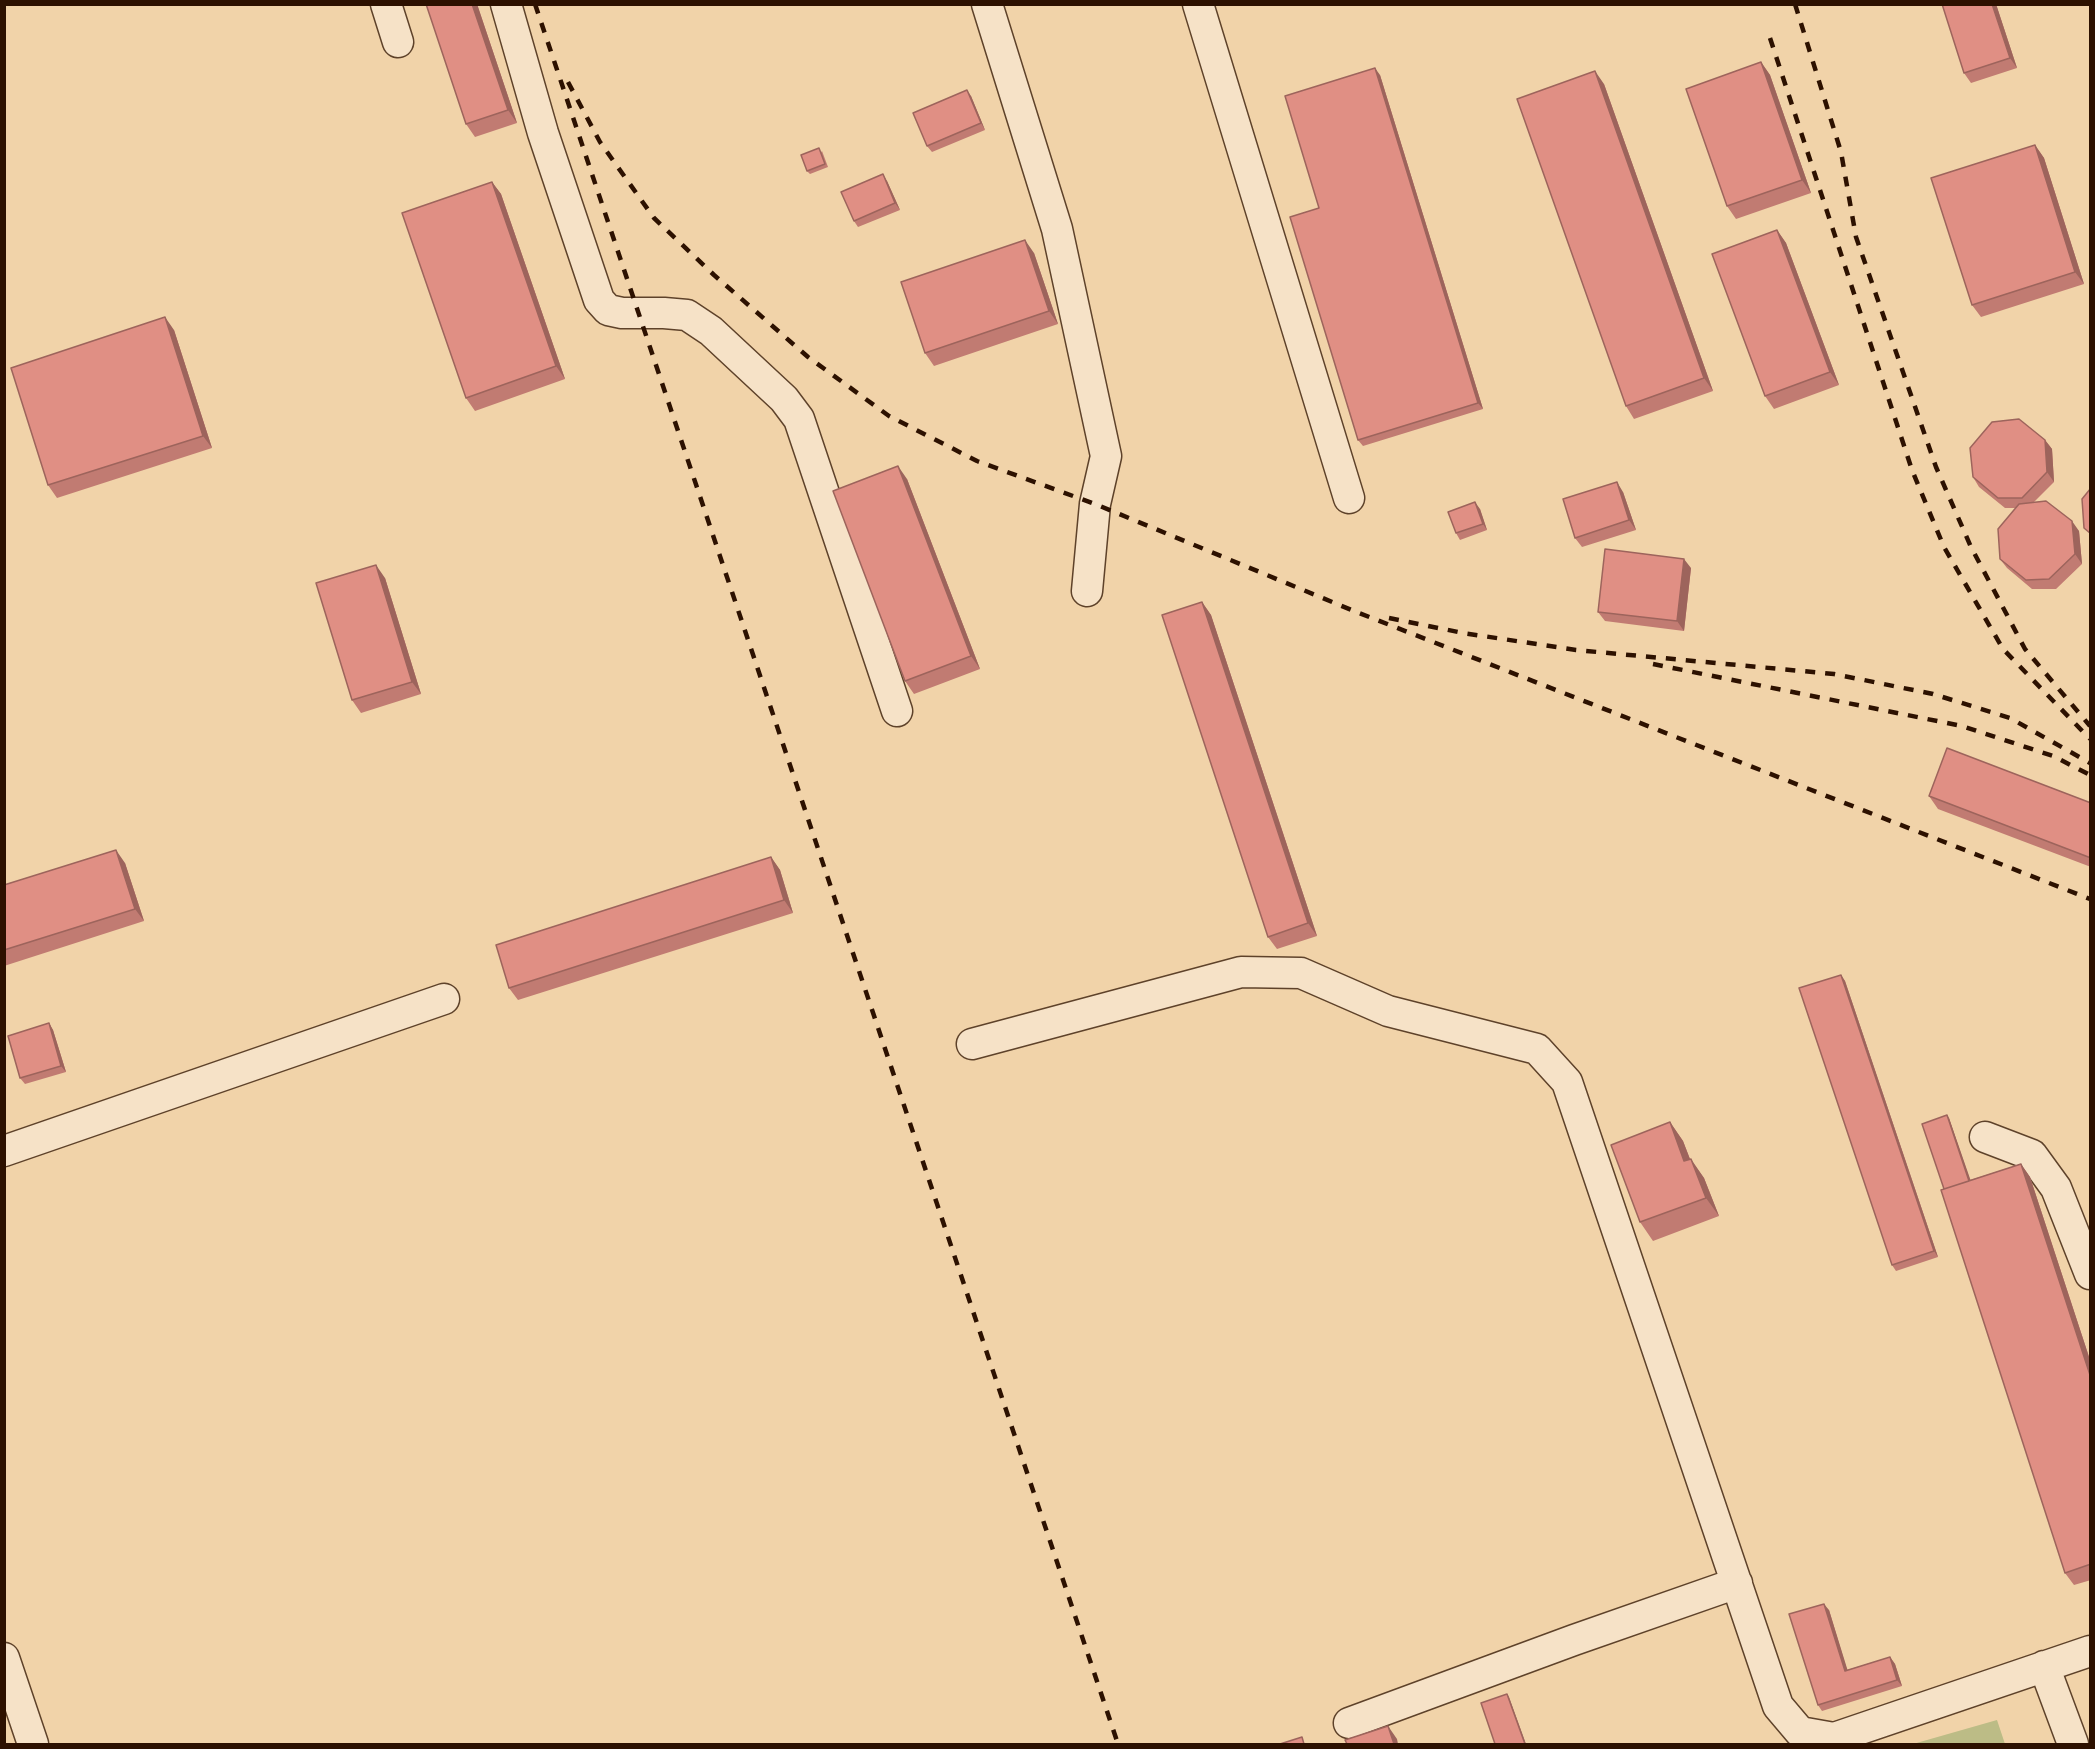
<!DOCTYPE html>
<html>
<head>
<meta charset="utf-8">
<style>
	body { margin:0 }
	#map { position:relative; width:2095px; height:1749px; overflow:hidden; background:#f1d3a9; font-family:Vollkorn,serif }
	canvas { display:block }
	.frame { position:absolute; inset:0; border:6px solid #2d1100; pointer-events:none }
</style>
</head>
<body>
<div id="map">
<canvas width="2095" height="1749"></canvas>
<div class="frame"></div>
</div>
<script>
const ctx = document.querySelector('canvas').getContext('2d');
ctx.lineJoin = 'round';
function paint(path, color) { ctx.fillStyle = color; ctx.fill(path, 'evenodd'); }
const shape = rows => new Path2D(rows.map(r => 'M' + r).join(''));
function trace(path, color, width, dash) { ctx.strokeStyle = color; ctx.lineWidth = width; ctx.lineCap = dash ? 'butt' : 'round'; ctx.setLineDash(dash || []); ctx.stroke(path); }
const green = shape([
	[1997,1720,2005,1744,1913,1744]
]);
const minor = shape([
	[386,4,398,42],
	[506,4,543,133,599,300,608,310,622,313,664,313,687,315,711,331,784,399,799,419,897,711],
	[987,4,1057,229,1106,456,1095,504,1087,591],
	[1198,4,1349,498],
	[972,1044,1241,972,1301,973,1388,1011,1537,1049,1567,1082,1778,1706,1800,1732,1834,1738,2090,1651],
	[1985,1137,2032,1155,2056,1188,2090,1274],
	[4,1151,444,999],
	[4,1658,33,1744],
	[2044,1666,2073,1744],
	[1349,1723,1574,1640,1737,1583]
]);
const rail = shape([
	[535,4,1118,1744],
	[1795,4,1841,152,1856,237,1936,467,1971,547,2025,649,2090,726],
	[1770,38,1912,470,1944,547,2003,649,2090,739],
	[568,82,600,142,654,218,714,275,808,357,889,416,977,461,1095,504,1354,611,2090,899],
	[1389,618,1463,633,1576,650,1834,674,1933,694,2010,718,2090,763],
	[1653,664,1962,726,2053,756,2090,775]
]);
const wall = shape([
	[426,4,477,4,517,123,475,137,466,124],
	[1996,4,2017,68,1971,83,1964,73],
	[1761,62,1770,75,1811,193,1736,219,1727,206],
	[1380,75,1483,409,1363,446,1358,440,1319,208],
	[1604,84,1713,391,1634,419,1626,406],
	[971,96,985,130,932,152,927,146],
	[2035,145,2044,158,2084,284,1981,317,1972,305],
	[822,151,828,167,810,174,807,171],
	[887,181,900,210,858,227,854,221],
	[492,182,501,194,565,379,475,411,466,398],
	[1777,230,1786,243,1839,385,1774,409,1765,396],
	[1034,253,1058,324,934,366,925,353],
	[174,330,212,448,57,498,48,485],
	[2045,440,2052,449,2054,482,2033,503,2079,531,2082,564,2056,589,2032,589,2007,568,2000,559,2016,508,2005,508,1979,487,1973,477],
	[907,479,980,669,914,694,905,681],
	[1623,492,1636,530,1582,547,1575,538],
	[1480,509,1487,530,1460,540,1456,533],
	[1691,568,1684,631,1605,621,1598,612],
	[385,578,421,694,361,713,352,700],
	[1202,602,1211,615,1317,936,1277,949,1268,937],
	[1929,796,2091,803,2091,867,1938,809],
	[771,857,780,870,793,913,518,1000,509,988],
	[125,863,144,921,4,966,4,885],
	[1841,975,1845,981,1938,1257,1896,1271,1892,1265],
	[49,1023,53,1030,66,1072,25,1084,20,1078],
	[1949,1118,1970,1180,2021,1164,2030,1177,2091,1363,2091,1580,2074,1585,2065,1573,1944,1189],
	[1670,1122,1683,1141,1690,1159,1704,1178,1719,1216,1653,1241,1640,1222],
	[1829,1610,1847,1670,1890,1657,1895,1664,1902,1686,1822,1711,1818,1705]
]);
const shadedWall = shape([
	[472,4,477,4,517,123,508,110],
	[1992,4,1996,4,2017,68,2010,58],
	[1761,62,1770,75,1811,193,1802,180],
	[1375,68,1380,75,1483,409,1478,403],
	[1595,71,1604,84,1713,391,1704,378],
	[967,90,971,96,985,130,981,123],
	[2035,145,2044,158,2084,284,2075,272],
	[883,174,887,181,900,210,895,203],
	[492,182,501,194,565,379,556,366],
	[1777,230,1786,243,1839,385,1830,372],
	[1025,240,1034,253,1058,324,1049,311],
	[165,317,174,330,212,448,203,436],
	[2045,440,2052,449,2054,482,2047,472],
	[898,466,907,479,980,669,971,656],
	[1617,482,1623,492,1636,530,1629,520],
	[1475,502,1480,509,1487,530,1483,524],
	[2072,521,2079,531,2082,564,2075,554],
	[1684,559,1691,568,1684,631,1677,621],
	[376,565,385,578,421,694,412,682],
	[1202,602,1211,615,1317,936,1308,923],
	[116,850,125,863,144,921,135,909],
	[771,857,780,870,793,913,784,900],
	[1841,975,1845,981,1938,1257,1934,1251],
	[49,1023,53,1030,66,1072,61,1066],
	[1947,1115,1949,1118,1975,1193,1972,1189],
	[1670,1122,1683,1141,1698,1180,1684,1161],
	[1691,1159,1704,1178,1719,1216,1706,1198],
	[2021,1164,2030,1177,2091,1363,2091,1378],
	[1824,1604,1829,1610,1850,1678,1845,1671],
	[1890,1657,1895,1664,1902,1686,1897,1680],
	[1507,1694,1509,1697,1526,1744,1525,1744],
	[1388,1726,1397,1739,1398,1744,1394,1744]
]);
const building = shape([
	[426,4,472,4,508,110,466,124,426,4],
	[1942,4,1992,4,2010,58,1964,73,1942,4],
	[1761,62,1802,180,1727,206,1686,89,1761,62],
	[1375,68,1478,403,1358,440,1290,217,1319,208,1285,96,1375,68],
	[1595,71,1704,378,1626,406,1517,99,1595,71],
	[967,90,981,123,927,146,913,113,967,90],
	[2035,145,2075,272,1972,305,1931,178,2035,145],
	[819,148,825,164,807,171,801,155,819,148],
	[883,174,895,203,854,221,841,192,883,174],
	[492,182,556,366,466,398,402,213,492,182],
	[1777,230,1830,372,1765,396,1712,254,1777,230],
	[1025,240,1049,311,925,353,901,282,1025,240],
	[165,317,203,436,48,485,11,368,165,317],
	[2019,419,2045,440,2047,472,2022,498,1998,498,1973,477,1970,448,1992,422,2019,419],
	[898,466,971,656,905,681,833,491,898,466],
	[1617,482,1629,520,1575,538,1563,499,1617,482],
	[2091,488,2091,534,2084,528,2082,499,2091,488],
	[2046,501,2072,521,2075,554,2049,579,2026,580,2000,559,1998,529,2019,504,2046,501],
	[1475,502,1483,524,1456,533,1448,512,1475,502],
	[1605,549,1684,559,1677,621,1598,612,1605,549],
	[376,565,412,682,352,700,316,583,376,565],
	[1202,602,1308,923,1268,937,1162,615,1202,602],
	[1947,748,2091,803,2091,858,1929,796,1947,748],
	[116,850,135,909,4,950,4,885,116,850],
	[771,857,784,900,509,988,496,945,771,857],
	[1841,975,1934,1251,1892,1265,1799,988,1841,975],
	[49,1023,61,1066,20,1078,8,1036,49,1023],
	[1947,1115,1969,1181,1944,1189,1922,1124,1947,1115],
	[1670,1122,1684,1161,1691,1159,1706,1198,1640,1222,1611,1145,1670,1122],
	[2021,1164,2091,1378,2091,1564,2065,1573,1941,1190,2021,1164],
	[1824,1604,1845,1671,1890,1657,1897,1680,1818,1705,1789,1614,1824,1604],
	[1507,1694,1525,1744,1495,1744,1481,1703,1507,1694],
	[1388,1726,1394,1744,1347,1744,1345,1740,1388,1726],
	[1302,1737,1304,1744,1280,1744,1302,1737]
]);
paint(green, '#bcbc86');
trace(minor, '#5e422a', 33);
trace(minor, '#f6e2c7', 30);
trace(rail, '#2d1100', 4.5, [10, 10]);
paint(wall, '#c17b72');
paint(shadedWall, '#9d645c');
paint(building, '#e08f84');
trace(building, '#9d645c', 1.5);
</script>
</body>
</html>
